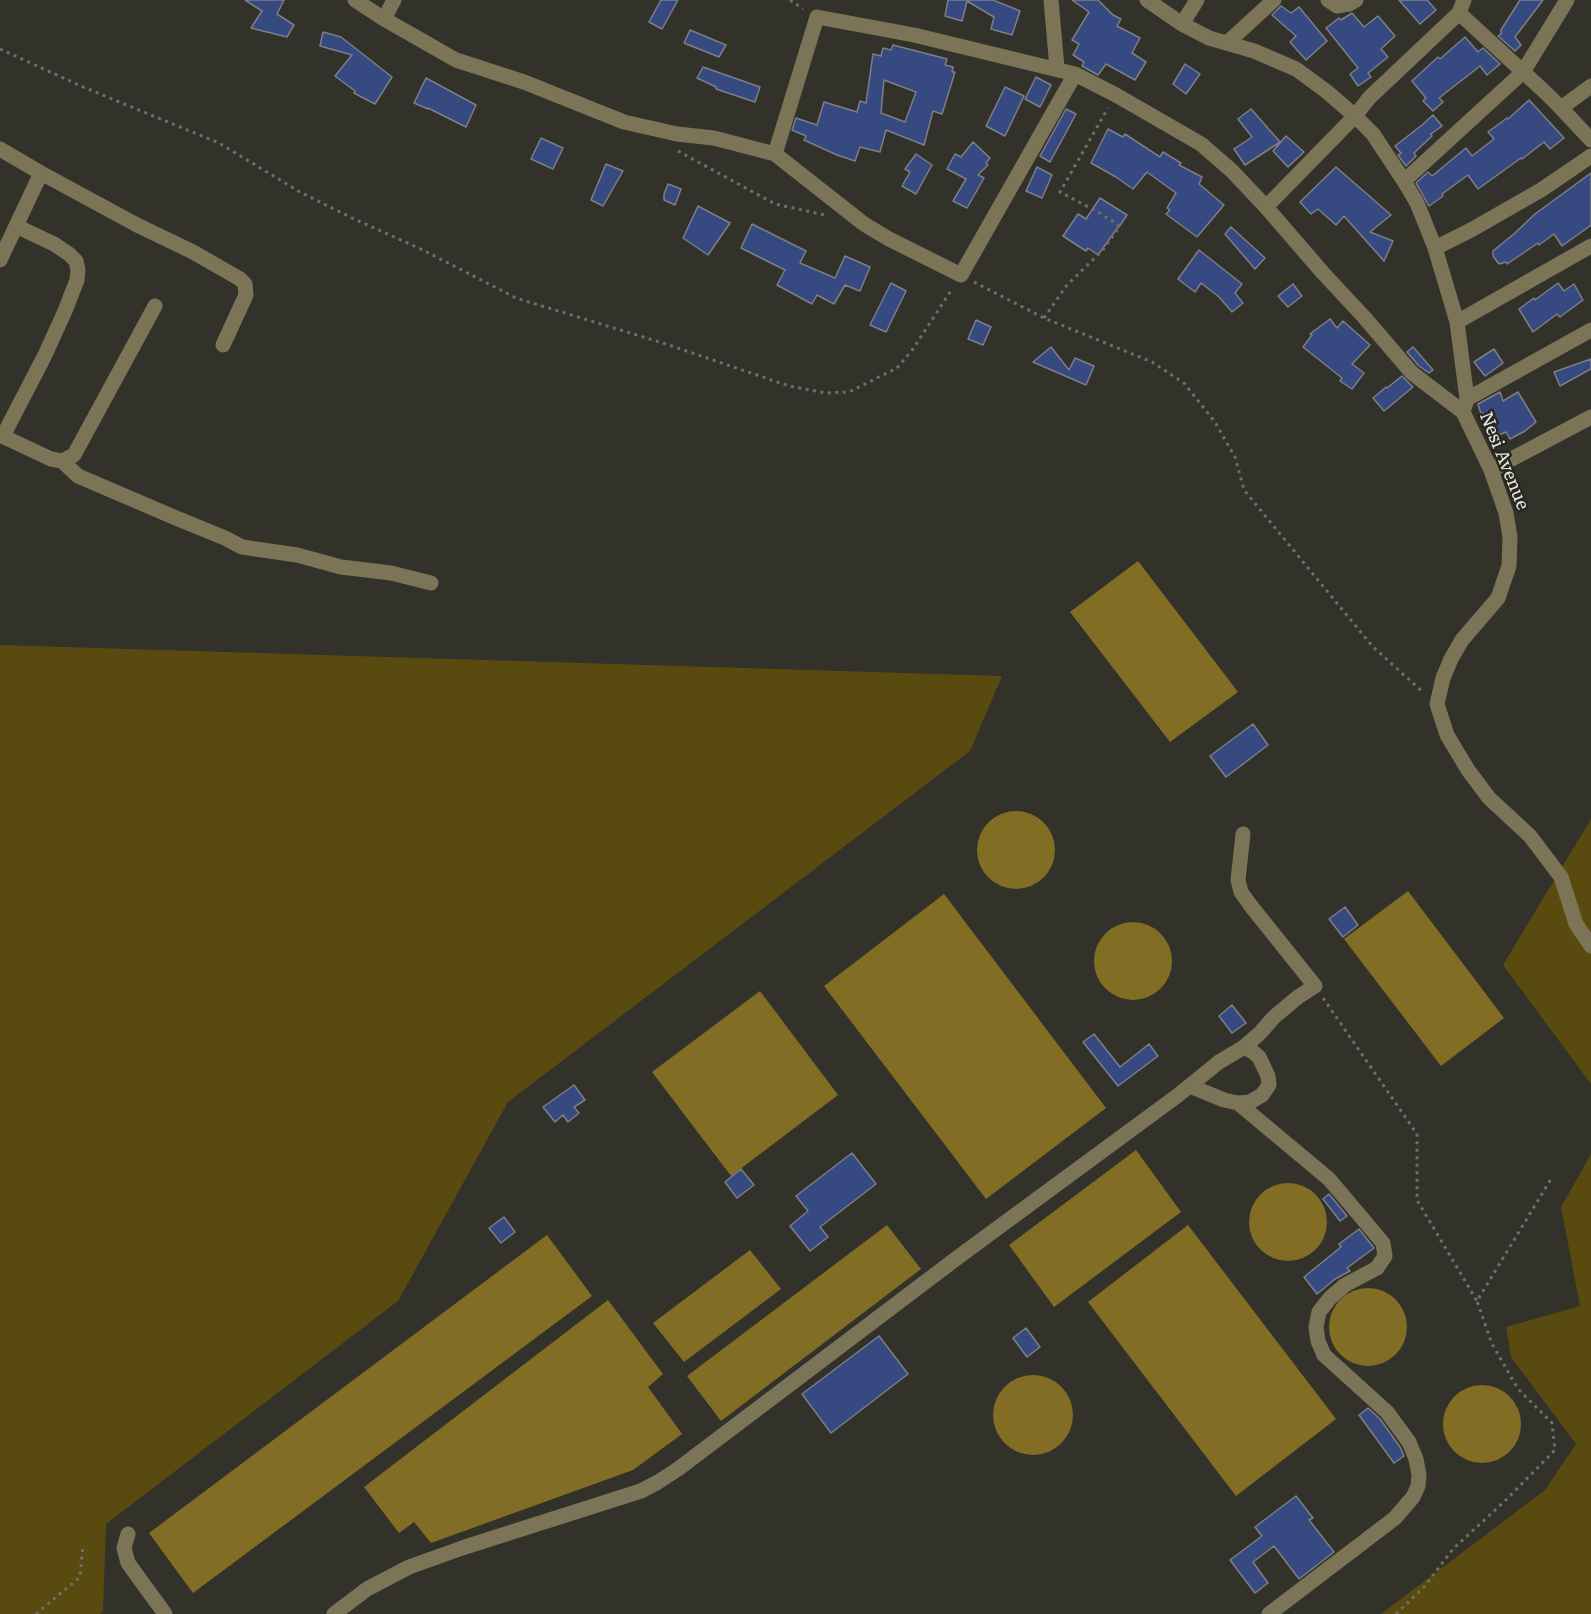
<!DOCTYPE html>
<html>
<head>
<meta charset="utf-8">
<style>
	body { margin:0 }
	canvas { display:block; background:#32312a }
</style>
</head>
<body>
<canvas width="1591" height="1614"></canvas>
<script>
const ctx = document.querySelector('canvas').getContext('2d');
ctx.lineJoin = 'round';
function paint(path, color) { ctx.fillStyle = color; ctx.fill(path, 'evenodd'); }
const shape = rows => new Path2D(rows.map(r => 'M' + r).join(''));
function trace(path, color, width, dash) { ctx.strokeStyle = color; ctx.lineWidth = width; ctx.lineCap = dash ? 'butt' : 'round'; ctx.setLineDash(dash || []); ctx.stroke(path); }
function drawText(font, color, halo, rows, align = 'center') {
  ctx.font = font + ' Literata,serif'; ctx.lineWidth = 5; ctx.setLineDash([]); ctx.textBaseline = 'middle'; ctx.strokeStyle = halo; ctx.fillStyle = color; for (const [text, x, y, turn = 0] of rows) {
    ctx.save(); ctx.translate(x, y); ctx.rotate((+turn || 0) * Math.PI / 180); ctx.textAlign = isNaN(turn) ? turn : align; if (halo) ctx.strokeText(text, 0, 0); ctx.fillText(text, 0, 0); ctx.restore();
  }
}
const green = shape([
	[0,645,1002,676,970,751,508,1102,398,1301,106,1524,103,1612,100,1614,0,1614],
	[1591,819,1591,1084,1503,965],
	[1591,1154,1591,1614,1381,1614,1545,1490,1576,1444,1511,1357,1506,1327,1580,1306,1561,1207]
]);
const water = shape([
	[1138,561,1238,692,1170,742,1070,612],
	'977 850a39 39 0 1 1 78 0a39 39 0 1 1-78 0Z',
	[1408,891,1504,1018,1441,1066,1344,939],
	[944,894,1106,1108,986,1199,824,986],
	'1094 961a39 39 0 1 1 78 0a39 39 0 1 1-78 0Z',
	[760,991,838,1095,731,1176,652,1072],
	[1136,1150,1181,1212,1054,1307,1009,1245],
	'1249 1222a39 39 0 1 1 78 0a39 39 0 1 1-78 0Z',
	[887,1225,921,1269,721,1421,687,1376],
	[1188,1225,1336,1419,1236,1496,1088,1302],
	[547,1235,592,1296,193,1593,149,1533],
	[750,1250,781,1289,684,1362,653,1323],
	'1329 1327a39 39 0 1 1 78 0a39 39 0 1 1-78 0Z',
	[608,1300,663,1374,648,1387,682,1434,633,1470,431,1543,414,1522,399,1533,364,1487],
	'993 1415a40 40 0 1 1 80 0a40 40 0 1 1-80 0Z',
	'1443 1424a39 39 0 1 1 78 0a39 39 0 1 1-78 0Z'
]);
const building = shape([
	[245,0,284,0,277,14,294,25,287,37,251,28,262,11,245,0],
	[661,0,678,0,662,29,649,22,661,0],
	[948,0,993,0,1020,11,1012,35,991,29,994,17,967,1,962,21,945,16,948,0],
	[1072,0,1098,0,1113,15,1121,19,1117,26,1140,38,1132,53,1146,62,1135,80,1106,64,1098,75,1082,66,1084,62,1073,55,1079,44,1072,40,1089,12,1072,0],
	[1399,0,1427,0,1436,10,1420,24,1399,0],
	[1520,0,1543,0,1515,37,1521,45,1515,51,1498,36,1501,34,1501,30,1520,0],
	[1281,6,1291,13,1299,7,1327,41,1306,60,1290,42,1296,36,1272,15,1281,6],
	[1352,13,1364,27,1378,16,1395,36,1381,49,1388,57,1368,73,1371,77,1358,86,1350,74,1358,68,1326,28,1339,18,1341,20,1352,13],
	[690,30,726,45,719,57,684,43,690,30],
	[323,32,341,37,392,77,375,104,354,93,355,91,335,76,352,55,320,46,323,32],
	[1465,37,1478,52,1483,48,1500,64,1487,75,1480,66,1439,98,1443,102,1433,111,1423,101,1426,98,1412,81,1438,57,1440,59,1465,37],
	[893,45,947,59,945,65,953,67,952,72,955,72,942,114,933,111,924,145,886,130,880,152,860,147,855,161,837,155,804,140,806,136,792,130,796,118,817,125,824,102,857,112,860,101,866,103,873,54,881,56,883,48,891,50,893,45],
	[884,80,916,92,905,122,881,113,884,80],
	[1185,64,1200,74,1186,94,1173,84,1185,64],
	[703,67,760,87,755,102,716,89,716,87,697,78,703,67],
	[1036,77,1051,85,1040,107,1025,99,1036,77],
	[426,78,476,105,466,127,428,108,428,109,414,103,426,78],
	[1005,87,1024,96,1005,136,986,126,1005,87],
	[1529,100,1564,138,1550,149,1544,142,1522,159,1521,158,1478,189,1468,175,1442,194,1443,196,1429,206,1416,183,1428,172,1432,176,1466,148,1472,156,1494,139,1488,132,1507,118,1508,119,1529,100],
	[1066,109,1076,114,1050,162,1040,156,1066,109],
	[1251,109,1280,142,1245,165,1234,149,1252,137,1238,119,1251,109],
	[1433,115,1442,126,1431,134,1432,136,1414,153,1416,156,1406,166,1398,155,1401,153,1395,146,1422,125,1433,115],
	[1108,129,1123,137,1125,134,1160,157,1163,152,1181,163,1179,165,1202,177,1199,184,1224,205,1197,237,1166,214,1170,210,1167,208,1176,193,1147,172,1133,189,1116,177,1091,163,1108,129],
	[1286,136,1304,152,1288,167,1273,151,1286,136],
	[541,138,563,148,553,169,531,159,541,138],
	[973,142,990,158,986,163,988,165,978,175,984,178,967,208,953,201,966,179,947,169,955,154,961,157,973,142],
	[916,154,932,165,916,194,902,186,910,172,905,169,916,154],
	[606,164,623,171,603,206,591,200,606,164],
	[1037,167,1052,175,1042,198,1026,191,1037,167],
	[1336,167,1391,215,1370,232,1393,241,1384,261,1344,216,1336,225,1318,209,1311,214,1300,202,1336,167],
	[1591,173,1591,225,1562,246,1554,234,1539,245,1538,243,1507,264,1506,262,1499,264,1493,256,1493,251,1515,233,1535,214,1591,173],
	[668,184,681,189,675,205,664,200,664,194,668,184],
	[1100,198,1127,215,1119,227,1118,227,1098,255,1088,248,1086,251,1063,236,1078,214,1086,219,1100,198],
	[698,206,730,223,708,255,683,238,698,206],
	[752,224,806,251,800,263,835,278,845,256,870,267,860,291,845,285,834,304,817,295,812,304,777,285,785,270,741,248,752,224],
	[1231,227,1265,258,1255,269,1225,234,1231,227],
	[1199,250,1242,284,1235,293,1243,303,1232,312,1219,297,1201,283,1195,292,1178,279,1199,250],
	[891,283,906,291,886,332,870,325,891,283],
	[1558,283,1564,291,1574,284,1583,300,1560,317,1557,314,1533,332,1519,309,1534,298,1535,300,1558,283],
	[1293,284,1302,296,1288,307,1278,296,1293,284],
	[1330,319,1337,328,1343,321,1370,345,1352,364,1364,373,1352,389,1340,381,1342,378,1303,347,1312,335,1310,334,1330,319],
	[976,320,991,327,983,345,968,339,976,320],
	[1051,347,1069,370,1075,358,1094,366,1086,385,1033,362,1051,347],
	[1413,347,1433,370,1429,373,1419,366,1407,352,1413,347],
	[1494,349,1503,363,1485,376,1474,362,1494,349],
	[1591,359,1591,369,1560,386,1554,372,1591,359],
	[1402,376,1413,387,1384,411,1373,398,1386,387,1387,388,1402,376],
	[1500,392,1503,401,1518,392,1536,422,1525,431,1510,439,1506,432,1499,435,1494,423,1488,425,1483,413,1481,414,1478,404,1500,392],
	[1253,724,1268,745,1226,777,1210,756,1253,724],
	[1345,907,1358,925,1343,937,1329,919,1345,907],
	[1232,1005,1246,1023,1232,1033,1219,1016,1232,1005],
	[1094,1034,1120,1067,1149,1044,1158,1056,1118,1086,1083,1042,1094,1034],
	[574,1085,585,1100,574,1107,579,1113,568,1122,563,1115,555,1122,543,1107,574,1085],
	[852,1153,876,1184,820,1227,828,1237,810,1251,790,1226,808,1211,796,1196,852,1153],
	[741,1169,754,1185,737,1198,725,1182,741,1169],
	[1329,1194,1347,1216,1340,1221,1323,1199,1329,1194],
	[504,1217,515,1232,501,1243,489,1228,504,1217],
	[1359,1229,1374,1248,1347,1268,1350,1271,1335,1279,1317,1294,1304,1277,1341,1247,1339,1244,1359,1229],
	[1026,1328,1040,1347,1027,1357,1013,1338,1026,1328],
	[879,1336,908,1374,831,1433,802,1394,879,1336],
	[1368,1408,1380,1419,1400,1447,1404,1456,1394,1463,1359,1415,1368,1408],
	[1296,1496,1313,1518,1309,1520,1334,1552,1299,1579,1274,1546,1253,1562,1268,1583,1255,1593,1230,1560,1262,1536,1255,1527,1296,1496]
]);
const path = shape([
	[790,0,803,9],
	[0,49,83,87,219,143,300,192,352,218,423,250,516,298,666,344,789,386,826,393,849,392,897,368,913,349,952,289],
	[678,151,775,204,825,215],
	[974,282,1044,318,1152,362,1184,383,1215,422,1235,457,1244,490,1373,647,1424,693],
	[1044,318,1067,285,1102,251,1120,226,1098,212,1060,192,1108,108],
	[1323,998,1417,1134,1417,1200,1477,1301],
	[36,1614,80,1577,83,1545],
	[1396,1614,1424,1587,1453,1549,1507,1499,1555,1450,1552,1423,1518,1389,1492,1344,1477,1301,1551,1179]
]);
const minor = shape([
	[355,0,384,19,456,60,524,82,624,122,677,134,714,138,775,154,864,224,889,239,961,275,1075,74],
	[1051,0,1057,68],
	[1147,0,1182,24,1209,38,1254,51,1296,69,1326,91,1355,116,1373,134,1404,181,1417,203,1435,248,1457,322,1467,399,1463,412,1491,470,1506,513,1510,537,1509,566,1498,598,1462,640,1451,659,1443,678,1437,704,1447,735,1468,770,1489,798,1530,836,1561,877,1576,924,1591,946],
	[1328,0,1337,6,1349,4,1356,0],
	[1459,13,1545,92,1561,108,1591,86],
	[384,19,394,0],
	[1182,24,1197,0],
	[1227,43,1274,0],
	[1561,108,1591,140],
	[0,149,41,173,137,225,193,252,240,279,245,284,246,295,223,345],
	[775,154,817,17,914,35,1075,74,1116,95,1201,144,1232,171,1266,207,1323,273,1364,317,1412,373,1463,412],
	[1404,181,1523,72,1567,0],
	[1266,207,1355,116,1369,98,1459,13,1464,0],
	[1435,248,1471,230,1541,190,1591,156],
	[0,260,41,173],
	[1457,322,1591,246],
	[1467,399,1591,330],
	[0,435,51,459,62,461,74,455,155,306],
	[3,436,44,357,65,311,77,280,78,270,76,261,69,254,54,244,16,226],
	[62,461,78,476,176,518,225,538,242,547,297,555,341,567,391,573,431,583],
	[1491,470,1591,417],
	[1243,834,1238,880,1241,892,1251,906,1315,986,1298,997,1274,1017,1260,1033,1244,1047],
	[1238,1103,1329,1179,1383,1243,1385,1256,1377,1268,1345,1285,1330,1298,1319,1312,1316,1327,1318,1341,1324,1355,1387,1412,1409,1442,1416,1459,1419,1475,1418,1486,1413,1497,1395,1518,1269,1614],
	[128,1534,124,1548,128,1563,165,1614],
	[334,1614,367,1589,409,1567,465,1547,641,1491,658,1482,678,1469,961,1255,1177,1096,1219,1062,1244,1047,1253,1052,1259,1057,1268,1076,1269,1085,1262,1095,1250,1102,1238,1103,1224,1100,1190,1086]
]);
const streetNames = [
	["Nesi Avenue",1504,461,68]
];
paint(green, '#594a0f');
paint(water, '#816e24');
paint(building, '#364a81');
trace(building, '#7c7f86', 1.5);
trace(path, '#6f6e68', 3, [3, 4.5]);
trace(minor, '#7c7457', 15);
drawText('18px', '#e8e7e3', '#282720', streetNames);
</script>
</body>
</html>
